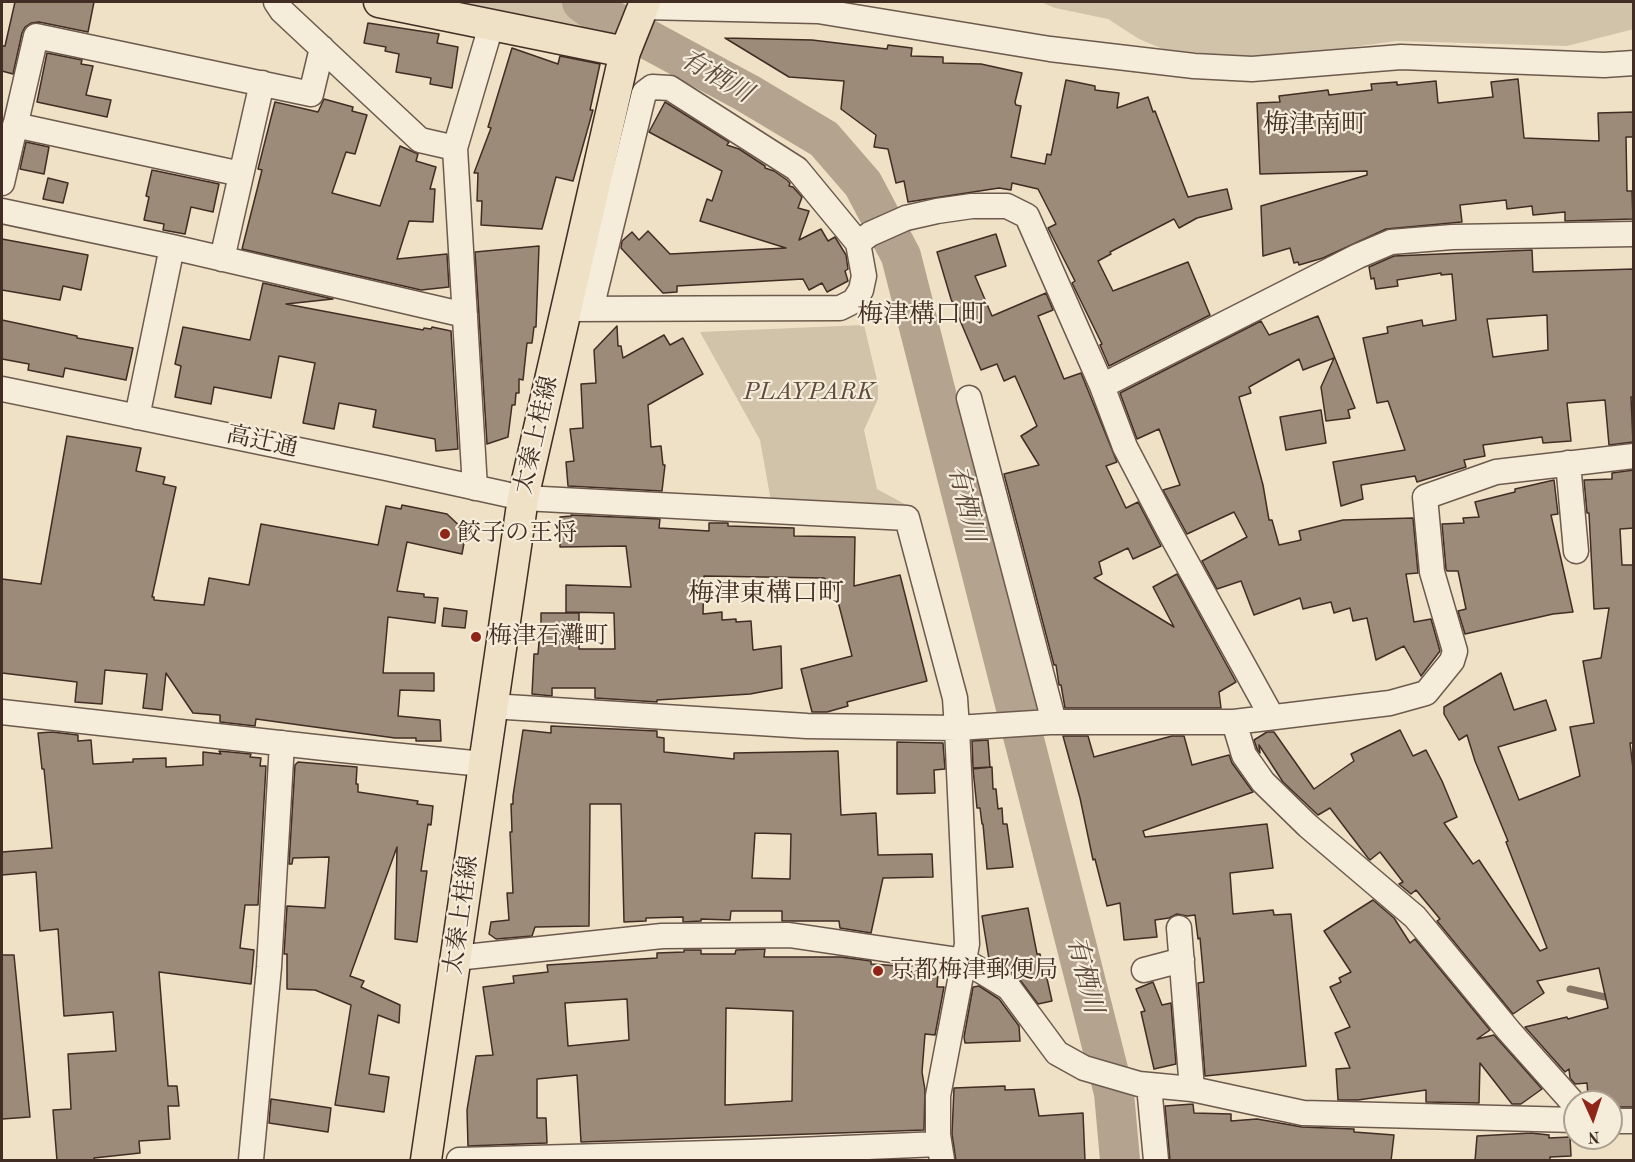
<!DOCTYPE html>
<html>
<head>
<meta charset="utf-8">
<style>
	body { margin:0 }
	#map { position:relative; width:1635px; height:1162px; overflow:hidden; background:#efe1c6; font-family:"Old Standard TT",serif }
	canvas { display:block }
	.frame { position:absolute; inset:0; border:3px solid #412d23; pointer-events:none }
	.north { position:absolute; left:1563px; top:1090px; width:60px; height:60px; box-sizing:border-box; background:#f5ecda; border:2px solid #ada091; border-radius:50%; rotate:177deg; font-size:16px; font-weight:700; line-height:24px; text-align:center; color:#412d23 }
	.north::after { content:''; display:block; margin:auto; width:21px; height:27px; background:#8f2418; clip-path:polygon(50% 0,100% 100%,50% 72%,0 100%) }
</style>
</head>
<body>
<div id="map">
<canvas width="1635" height="1162"></canvas>
<div class="frame"></div>
<div class="north">N</div>
</div>
<script>
const ctx = document.querySelector('canvas').getContext('2d');
ctx.lineJoin = 'round';
function paint(path, color) { ctx.fillStyle = color; ctx.fill(path, 'evenodd'); }
const shape = rows => new Path2D(rows.map(r => 'M' + r).join(''));
function trace(path, color, width, dash) { ctx.strokeStyle = color; ctx.lineWidth = width; ctx.lineCap = dash ? 'butt' : 'round'; ctx.setLineDash(dash || []); ctx.stroke(path); }
function drawText(font, color, halo, rows, align = 'center') {
  ctx.font = font + ' "Old Standard TT","Noto Serif JP",serif'; ctx.lineWidth = 4.5; ctx.setLineDash([]); ctx.textBaseline = 'middle'; ctx.strokeStyle = halo; ctx.fillStyle = color; for (const [text, x, y, turn = 0] of rows) {
    ctx.save(); ctx.translate(x, y); ctx.rotate((+turn || 0) * Math.PI / 180); ctx.textAlign = isNaN(turn) ? turn : align; if (halo) ctx.strokeText(text, 0, 0); ctx.fillText(text, 0, 0); ctx.restore();
  }
}
const green = shape([
	[423,2,569,2,590,22,583,36],
	[1041,2,1633,2,1634,29,1567,46,1396,41,1324,51,1246,58,1163,49,1139,39,1108,19,1055,8],
	[864,325,878,384,878,399,864,430,877,489,912,508,772,507,760,440,700,332]
]);
const stream = shape([
	[1570,989,1605,997,1613,996]
]);
const river = shape([
	[582,2,595,11,747,93,824,139,863,184,901,256,1114,1093,1120,1160]
]);
const building = shape([
	[15,2,94,2,88,32,39,22,31,23,25,27,22,33,13,74,2,71,2,46,5,46,15,2],
	[368,23,439,34,437,43,458,47,452,88,430,84,431,78,396,72,399,54,385,51,386,47,364,43,368,23],
	[725,38,812,40,887,49,888,45,912,48,911,56,943,57,943,63,981,64,1022,73,1015,102,1016,105,1021,106,1011,157,1045,164,1047,154,1051,155,1066,80,1095,86,1095,90,1119,93,1117,108,1148,97,1153,112,1155,111,1188,197,1227,189,1232,209,1197,218,1179,228,1174,219,1110,252,1111,254,1098,261,1113,291,1188,262,1210,315,1109,366,1100,345,1102,344,1072,283,1075,281,1048,228,1056,224,1038,189,1012,183,1011,190,999,188,908,202,904,181,896,183,888,149,874,147,876,135,841,109,844,81,789,77,725,38],
	[512,48,558,64,560,56,600,64,590,110,593,110,573,181,556,177,542,229,481,225,482,201,477,201,478,173,474,173,491,128,488,127,512,48],
	[47,53,82,60,81,64,93,66,86,95,111,100,107,117,37,102,47,53],
	[1518,79,1524,138,1599,141,1598,113,1634,112,1634,137,1626,137,1627,191,1632,191,1633,219,1565,221,1565,212,1533,215,1532,206,1507,209,1506,200,1460,205,1462,222,1386,229,1323,258,1299,265,1298,262,1294,263,1290,248,1263,256,1261,206,1367,175,1367,171,1260,174,1257,103,1280,102,1279,96,1328,90,1329,95,1372,90,1371,84,1397,82,1397,85,1436,81,1438,103,1493,97,1491,82,1518,79],
	[324,99,353,107,352,111,367,115,355,154,346,152,332,193,380,206,400,146,418,154,416,161,436,167,430,189,435,189,433,222,409,221,397,259,447,254,449,287,421,290,242,249,262,170,258,169,275,102,318,112,324,99],
	[665,102,729,142,727,145,739,149,765,166,765,168,774,171,787,180,790,183,789,186,793,187,802,197,798,208,809,211,799,240,821,229,828,241,835,237,846,255,848,269,845,271,848,281,827,292,822,283,809,290,803,279,677,286,677,292,663,293,621,248,622,241,632,232,639,240,648,231,670,254,786,248,700,221,707,199,712,201,722,171,649,132,665,102],
	[26,142,49,147,44,174,20,169,26,142],
	[152,170,219,184,213,212,191,207,185,234,163,230,164,224,144,220,149,197,146,196,152,170],
	[48,178,68,183,63,203,43,199,48,178],
	[996,234,1006,266,975,276,992,316,1046,293,1053,310,1038,316,1064,379,1081,373,1117,462,1106,466,1126,508,1138,502,1161,546,1133,559,1128,548,1099,562,1102,574,1094,578,1174,627,1153,587,1177,574,1236,682,1219,692,1221,708,1065,708,1061,685,1059,685,1056,665,1054,665,1004,474,1039,465,1021,436,1037,426,1015,376,1004,381,997,364,981,370,951,299,937,252,996,234],
	[2,239,88,255,81,290,63,286,60,300,2,290,2,239],
	[539,246,536,327,534,327,532,343,527,343,523,380,519,379,519,393,516,393,515,405,512,405,508,437,487,444,475,252,539,246],
	[1532,250,1533,272,1634,269,1634,397,1631,397,1633,442,1609,445,1605,400,1567,403,1571,441,1543,443,1542,437,1483,445,1485,456,1464,460,1466,467,1417,482,1415,476,1361,485,1363,499,1341,506,1333,462,1405,450,1388,401,1377,403,1363,338,1388,333,1387,327,1422,320,1423,326,1456,320,1452,274,1441,275,1441,273,1397,280,1398,286,1376,289,1374,278,1371,279,1369,267,1394,256,1532,250],
	[1547,315,1548,350,1493,357,1487,319,1547,315],
	[263,283,333,299,286,304,423,330,424,328,431,329,432,327,451,331,458,449,436,451,435,439,373,427,376,410,339,403,334,429,303,423,315,363,279,356,271,398,214,387,211,404,175,397,181,366,175,364,183,327,250,340,263,283],
	[1318,316,1355,408,1348,410,1350,418,1326,421,1321,387,1334,358,1303,370,1299,359,1249,387,1251,393,1239,397,1263,485,1269,520,1272,520,1279,545,1301,540,1299,531,1343,520,1413,518,1418,573,1406,574,1414,622,1431,619,1440,651,1421,676,1404,646,1376,660,1367,618,1353,621,1350,608,1334,613,1331,602,1303,609,1300,598,1254,615,1241,581,1217,589,1202,561,1247,537,1234,512,1187,534,1163,490,1180,485,1159,429,1137,439,1120,393,1261,321,1269,335,1318,316],
	[2,320,77,336,77,338,133,348,126,380,65,368,63,377,28,370,29,364,2,359,2,320],
	[617,326,618,346,621,346,623,358,664,335,670,345,683,338,703,374,648,405,651,447,661,446,663,465,665,465,662,491,568,486,566,462,574,461,570,429,583,428,581,384,596,383,594,350,617,326],
	[1321,410,1326,443,1286,450,1280,417,1321,410],
	[67,436,141,448,136,471,165,477,163,484,176,487,152,597,154,597,154,600,204,605,209,578,249,585,261,524,378,545,386,506,401,509,402,505,447,514,466,532,462,554,407,542,397,591,424,594,424,597,438,598,435,623,388,617,383,673,434,673,434,691,400,690,398,716,440,720,441,741,416,741,416,738,395,738,256,719,255,726,220,722,220,715,193,713,166,673,162,710,143,708,147,674,105,670,102,704,75,702,77,682,2,673,2,579,41,584,67,436],
	[1634,470,1634,528,1620,529,1622,565,1634,565,1634,743,1630,743,1634,777,1634,1107,1611,1107,1611,1102,1602,1102,1601,1095,1588,1096,1587,1083,1575,1084,1570,1078,1569,1069,1565,1072,1525,1027,1567,1017,1568,1019,1608,1008,1599,968,1537,981,1544,993,1513,1014,1437,921,1440,919,1416,890,1411,894,1399,884,1403,882,1380,852,1370,860,1368,858,1330,808,1318,815,1283,782,1259,745,1260,753,1257,749,1254,740,1267,732,1274,732,1314,789,1354,761,1351,754,1400,730,1413,756,1426,750,1442,781,1457,817,1444,823,1473,864,1479,860,1540,951,1547,948,1506,842,1508,841,1475,761,1467,735,1459,740,1444,714,1444,707,1501,673,1514,710,1546,700,1556,730,1498,747,1519,800,1580,776,1570,727,1594,723,1583,661,1601,658,1609,608,1594,609,1589,513,1587,513,1584,480,1612,479,1612,473,1634,470],
	[1554,480,1558,514,1551,515,1573,612,1553,614,1465,634,1458,611,1466,609,1458,571,1447,571,1446,569,1442,524,1464,523,1463,518,1479,517,1475,502,1515,492,1515,489,1554,480],
	[571,515,660,519,659,528,709,531,709,523,728,523,728,526,794,528,794,536,855,537,854,586,900,575,927,681,847,702,848,706,827,712,812,712,801,669,852,656,834,586,824,578,704,576,703,614,722,612,722,620,736,619,736,622,751,621,753,650,781,646,782,688,750,694,657,700,657,702,595,698,595,688,552,688,552,696,532,694,534,654,538,654,539,642,541,642,541,613,579,613,579,649,615,649,614,613,566,612,566,585,631,587,626,546,560,547,560,517,571,516,571,515],
	[444,608,467,611,465,628,442,626,444,608],
	[551,726,657,731,657,737,664,738,664,752,734,759,734,753,838,751,841,815,876,813,878,855,932,854,933,877,883,878,871,933,840,928,839,921,782,921,782,911,731,911,730,920,701,919,701,921,683,922,683,917,646,918,646,921,624,922,621,804,590,804,589,926,535,927,532,936,496,939,489,934,491,922,509,920,507,893,513,893,510,832,512,832,511,804,513,804,513,796,523,730,551,733,551,726],
	[755,833,791,834,790,879,752,878,755,833],
	[52,732,78,735,78,741,91,740,93,764,133,762,133,759,166,758,166,767,203,765,203,752,221,754,219,751,251,754,250,757,261,758,260,766,266,766,258,905,245,905,240,948,254,950,251,984,159,972,168,1086,177,1086,179,1106,168,1106,170,1139,139,1141,140,1153,94,1158,94,1161,57,1161,53,1110,71,1109,68,1054,116,1051,113,1012,64,1016,58,929,40,931,36,872,2,875,2,852,52,848,44,769,42,769,38,733,52,732],
	[1063,736,1088,736,1094,757,1172,736,1184,736,1192,765,1229,755,1232,763,1253,792,1143,831,1145,837,1267,824,1273,868,1230,873,1233,914,1273,910,1274,915,1291,914,1306,1066,1205,1076,1198,983,1204,982,1200,938,1198,939,1195,915,1187,916,1177,914,1169,918,1155,920,1157,937,1124,940,1120,903,1107,906,1095,859,1093,860,1080,798,1063,736],
	[988,740,990,767,973,768,972,741,988,740],
	[897,742,943,743,945,769,934,770,935,793,897,794,897,742],
	[298,762,357,767,356,784,358,784,358,792,418,801,417,804,433,806,431,825,428,824,421,871,427,871,417,942,395,939,397,847,350,976,364,981,361,987,400,1005,399,1023,378,1015,369,1074,389,1077,384,1112,335,1105,351,1005,315,990,287,989,287,954,284,954,287,906,325,908,329,857,293,858,292,864,289,864,295,765,298,762],
	[992,767,993,789,996,789,998,809,1002,808,1003,824,1007,824,1013,867,987,869,983,824,982,824,980,808,977,808,973,769,992,767],
	[1373,900,1394,918,1410,943,1415,939,1490,1030,1477,1039,1494,1035,1542,1089,1521,1104,1512,1104,1480,1063,1479,1103,1426,1102,1426,1090,1358,1100,1338,1100,1336,1069,1350,1068,1335,1033,1350,1027,1330,987,1341,982,1339,978,1351,972,1324,931,1373,900],
	[1028,908,1037,954,1040,954,1044,975,1046,974,1052,1001,1038,1004,1017,976,989,959,982,916,1028,908],
	[765,949,764,957,841,957,871,961,871,964,899,966,899,971,938,973,937,987,944,987,935,1035,925,1034,922,1072,925,1090,924,1130,581,1142,577,1075,537,1079,537,1118,546,1118,547,1143,468,1146,467,1110,476,1056,493,1055,483,987,514,983,513,976,548,972,547,965,657,958,657,953,684,952,684,950,701,950,701,954,735,954,736,950,765,949],
	[627,999,629,1040,568,1046,565,1003,627,999],
	[726,1008,793,1011,792,1101,725,1105,726,1008],
	[2,955,14,955,30,1117,2,1119,2,955],
	[1153,982,1162,1005,1171,1003,1176,1064,1154,1069,1141,1012,1145,1011,1136,989,1153,982],
	[979,986,999,999,1019,1026,1020,1041,965,1043,964,1037,973,987,979,986],
	[1005,1086,1005,1090,1034,1089,1039,1116,1083,1113,1085,1161,956,1161,952,1134,954,1088,1005,1086],
	[271,1099,331,1108,328,1132,269,1123,271,1099],
	[1193,1104,1194,1113,1231,1114,1231,1121,1257,1119,1302,1127,1354,1129,1354,1132,1394,1135,1391,1161,1170,1161,1165,1106,1193,1104],
	[1531,1133,1549,1135,1549,1138,1570,1137,1571,1156,1550,1157,1550,1161,1475,1161,1477,1136,1531,1133]
]);
const minor = shape([
	[276,2,282,11,420,140,455,148],
	[643,7,818,11,1050,49,1194,66,1252,69,1401,57,1604,65,1634,63],
	[15,125,241,174],
	[2,183,36,36,311,94,322,48],
	[2,211,172,247,465,315],
	[222,259,262,83],
	[566,309,840,308,854,301,861,290,864,276,858,243,870,234,906,218,937,211,972,206,1007,206,1027,216,1102,386],
	[591,309,644,93,652,87,670,88,797,169,858,243],
	[2,389,386,468,523,498,907,518,955,698,957,728,967,944,938,1096,938,1135,942,1160],
	[969,398,1054,722],
	[137,417,172,247],
	[1568,463,1576,551],
	[475,488,455,148,491,26],
	[491,706,807,726,957,728,1050,722,1234,722,1390,703,1426,693,1452,661,1455,651,1432,572,1425,497,1496,472,1634,456],
	[2,712,342,750,483,764],
	[1272,717,1168,529,1125,447,1102,386,1358,256,1391,242,1452,237,1634,234],
	[1234,722,1244,755,1263,782,1308,826,1415,917,1509,1031,1575,1105],
	[1179,928,1192,1089],
	[456,958,662,936,789,935,965,961,1009,988,1057,1053,1084,1068,1139,1084,1192,1089,1303,1113,1575,1120],
	[1144,970,1182,960],
	[1149,1086,1156,1160],
	[1611,1121,1634,1121],
	[251,1160,269,967,282,743],
	[459,1160,750,1152,939,1144]
]);
const major = shape([
	[379,2,625,52],
	[426,1160,523,498,625,52,645,2]
]);
const markers = [
	[445,534,6,"#8f2418"],
	[476,637,6,"#8f2418"],
	[878,971,6,"#8f2418"]
];
const parkNames = [
	["PLAYPARK",809,393]
];
const streetNames = [
	["太秦上桂線",537,435,-77],
	["高辻通",262,442,12],
	["太秦上桂線",462,915,-82]
];
const poiNames = [
	["餃子の王将",457,534],
	["梅津石灘町",488,637],
	["京都梅津郵便局",890,971]
];
const waterNames = [
	["有栖川",716,77,30],
	["有栖川",965,504,76],
	["有栖川",1084,975,76]
];
const neighbourhoodNames = [
	["梅津南町",1315,125],
	["梅津構口町",922,315],
	["梅津東構口町",766,594]
];
paint(green, '#d1c2aa');
trace(stream, '#867464', 7);
trace(river, '#b4a48f', 40);
paint(building, '#9b8b78');
trace(building, '#412d23', 1.5);
trace(minor, '#6c5a4c', 27);
trace(major, '#412d23', 33);
trace(minor, '#f5ecda', 24);
trace(major, '#efe1c6', 30);
for (const [x, y, r, color] of markers) { const dot = new Path2D(); dot.arc(x, y, r, 0, 2 * Math.PI); ctx.fillStyle = color; ctx.fill(dot); trace(dot, '#f5ecda', 2); }
drawText('italic 24px', '#5e4b3e', '#f5ecda', parkNames);
drawText('24px', '#412d23', '#f5ecda', streetNames);
drawText('24px', '#412d23', '#f5ecda', poiNames, 'left');
drawText('italic 26px', '#5e4b3e', '#f5ecda', waterNames);
drawText('26px', '#412d23', '#f5ecda', neighbourhoodNames);
</script>
</body>
</html>
